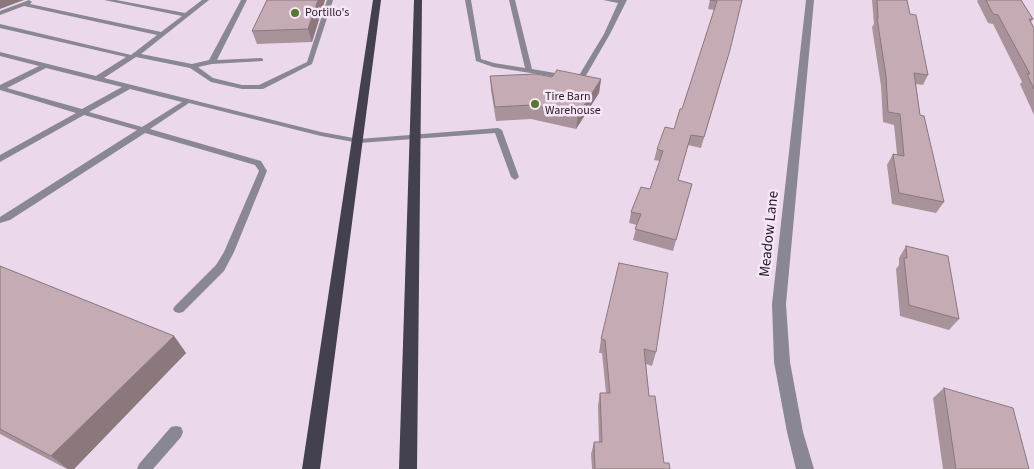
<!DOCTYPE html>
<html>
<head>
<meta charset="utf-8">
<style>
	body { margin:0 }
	canvas { display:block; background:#ebd9eb }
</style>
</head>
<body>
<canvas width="1034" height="469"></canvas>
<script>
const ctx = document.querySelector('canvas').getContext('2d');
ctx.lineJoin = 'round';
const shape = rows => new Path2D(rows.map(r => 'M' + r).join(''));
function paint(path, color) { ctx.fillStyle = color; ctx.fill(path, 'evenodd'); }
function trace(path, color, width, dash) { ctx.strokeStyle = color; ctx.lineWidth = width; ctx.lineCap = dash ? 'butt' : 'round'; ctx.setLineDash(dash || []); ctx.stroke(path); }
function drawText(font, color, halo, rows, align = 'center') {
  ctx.font = font + ' "Source Sans 3",sans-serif'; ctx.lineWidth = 5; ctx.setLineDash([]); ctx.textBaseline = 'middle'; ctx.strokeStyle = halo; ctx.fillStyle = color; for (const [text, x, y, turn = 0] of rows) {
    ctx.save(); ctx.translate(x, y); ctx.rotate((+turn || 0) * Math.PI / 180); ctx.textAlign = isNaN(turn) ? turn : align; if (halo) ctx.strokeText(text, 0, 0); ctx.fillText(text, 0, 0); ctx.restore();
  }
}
const service = shape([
	[29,0,32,2,30,4,161,32,182,16,104,0,116,0,185,13,202,0,209,0,141,54,192,64,209,60,241,0,247,0,217,60,261,58,263,59,263,61,212,64,198,67,213,78,242,85,259,85,307,62,327,0,333,0,312,64,263,89,242,89,211,82,190,68,136,57,104,78,321,132,359,139,498,128,502,130,519,177,515,180,511,177,495,133,359,143,321,136,189,103,150,129,261,161,267,171,234,252,224,271,183,312,179,313,175,312,173,309,175,306,216,265,224,252,259,171,255,165,145,133,10,220,0,223,0,217,137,130,84,115,0,162,0,155,76,113,0,90,0,85,39,66,0,56,0,52,96,76,126,57,0,28,0,24,131,55,157,35,24,6,0,15,0,11,29,0],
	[46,68,122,87,82,109,7,88,46,68],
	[130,89,182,102,142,127,89,112,130,89],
	[465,0,471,0,481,59,494,63,525,68,509,0,515,0,532,69,578,77,604,34,618,3,603,0,627,0,610,34,584,79,580,81,493,67,476,61,465,0],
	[176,426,181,427,183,432,181,437,153,469,137,469,139,464,171,427,176,426]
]);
const minor = shape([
	[806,0,814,0,786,304,790,362,803,432,814,469,796,469,787,432,774,362,772,304,806,0]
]);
const primary = shape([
	[373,0,381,0,320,469,302,469,373,0],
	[414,0,422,0,417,469,399,469,414,0]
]);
const wall = shape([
	[325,0,312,42,257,44,252,31],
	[710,0,742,0,727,60,701,148,688,145,678,180,692,184,673,251,633,240,637,225,629,223,631,212,650,189,660,161,654,160,657,149,674,129,682,109,715,10,708,9],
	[872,0,907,0,910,14,928,75,923,85,916,84,920,115,944,202,936,213,892,204,887,165,893,154,897,154,894,125,883,122,881,86,872,27,874,24],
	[978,0,1021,0,1033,19,1031,22,1034,28,1034,115,1020,84,1022,82,993,24,988,23,977,1],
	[490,76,552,77,601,79,599,93,576,129,531,119,496,121,491,90],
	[906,246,959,319,949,330,900,316,896,269,899,265,899,258],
	[0,266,174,336,186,353,74,469,67,469,0,434],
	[601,339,656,352,652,366,646,364,649,396,664,463,670,469,592,469,591,454,594,442,599,442,598,406,600,393,606,393,602,353,599,353],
	[944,388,1029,469,943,469,933,398]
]);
const shadedWall = shape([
	[0,0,24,0,0,9],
	[318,0,325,0,312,42,308,29],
	[601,79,599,93,576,129,578,115],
	[174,336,186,353,74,469,68,469,51,456]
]);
const building = shape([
	[267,0,318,0,308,29,252,31,267,0],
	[710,0,742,0,730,50,704,137,691,135,678,180,692,184,676,240,635,229,641,214,631,212,641,187,650,189,663,151,657,149,665,127,674,129,680,109,682,109,717,1,710,0],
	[877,0,907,0,910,14,916,15,928,75,914,73,920,115,924,116,944,202,899,193,893,154,904,156,900,114,888,112,886,76,877,18,878,18,877,0],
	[986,0,1021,0,1033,19,1029,19,1034,28,1034,89,1027,74,1030,74,998,15,993,14,986,0],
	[557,70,601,79,578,115,532,105,495,107,490,76,536,74,552,77,557,70],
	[906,246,948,256,959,319,909,305,904,258,907,258,906,246],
	[619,263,668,273,656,352,644,349,649,396,655,396,664,463,669,463,670,469,595,469,594,442,602,442,600,393,610,393,605,340,601,339,619,263],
	[0,266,174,336,51,456,0,429,0,266],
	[944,388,1013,408,1029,469,956,469,944,388]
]);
const markers = [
	[295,13,5,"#57782f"],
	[535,104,5,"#57782f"]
];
const farPoinames = [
	["Portillo's",305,13],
	["Tire Barn",545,97],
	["Warehouse",545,111]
];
const streetNames = [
	["Meadow Lane",770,234,-84]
];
paint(service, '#898791');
paint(minor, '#898791');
paint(primary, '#434150');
paint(wall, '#a9939a');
paint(shadedWall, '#8a787d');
paint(building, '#c5abb3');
trace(building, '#8a787d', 1);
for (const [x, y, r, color] of markers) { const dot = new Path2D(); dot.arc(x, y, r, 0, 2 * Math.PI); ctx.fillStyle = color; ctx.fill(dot); trace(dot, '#f8e6f8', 2); }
drawText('12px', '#251e25', '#f8e6f8', farPoinames, 'left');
drawText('15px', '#251e25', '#f8e6f8', streetNames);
</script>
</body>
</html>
